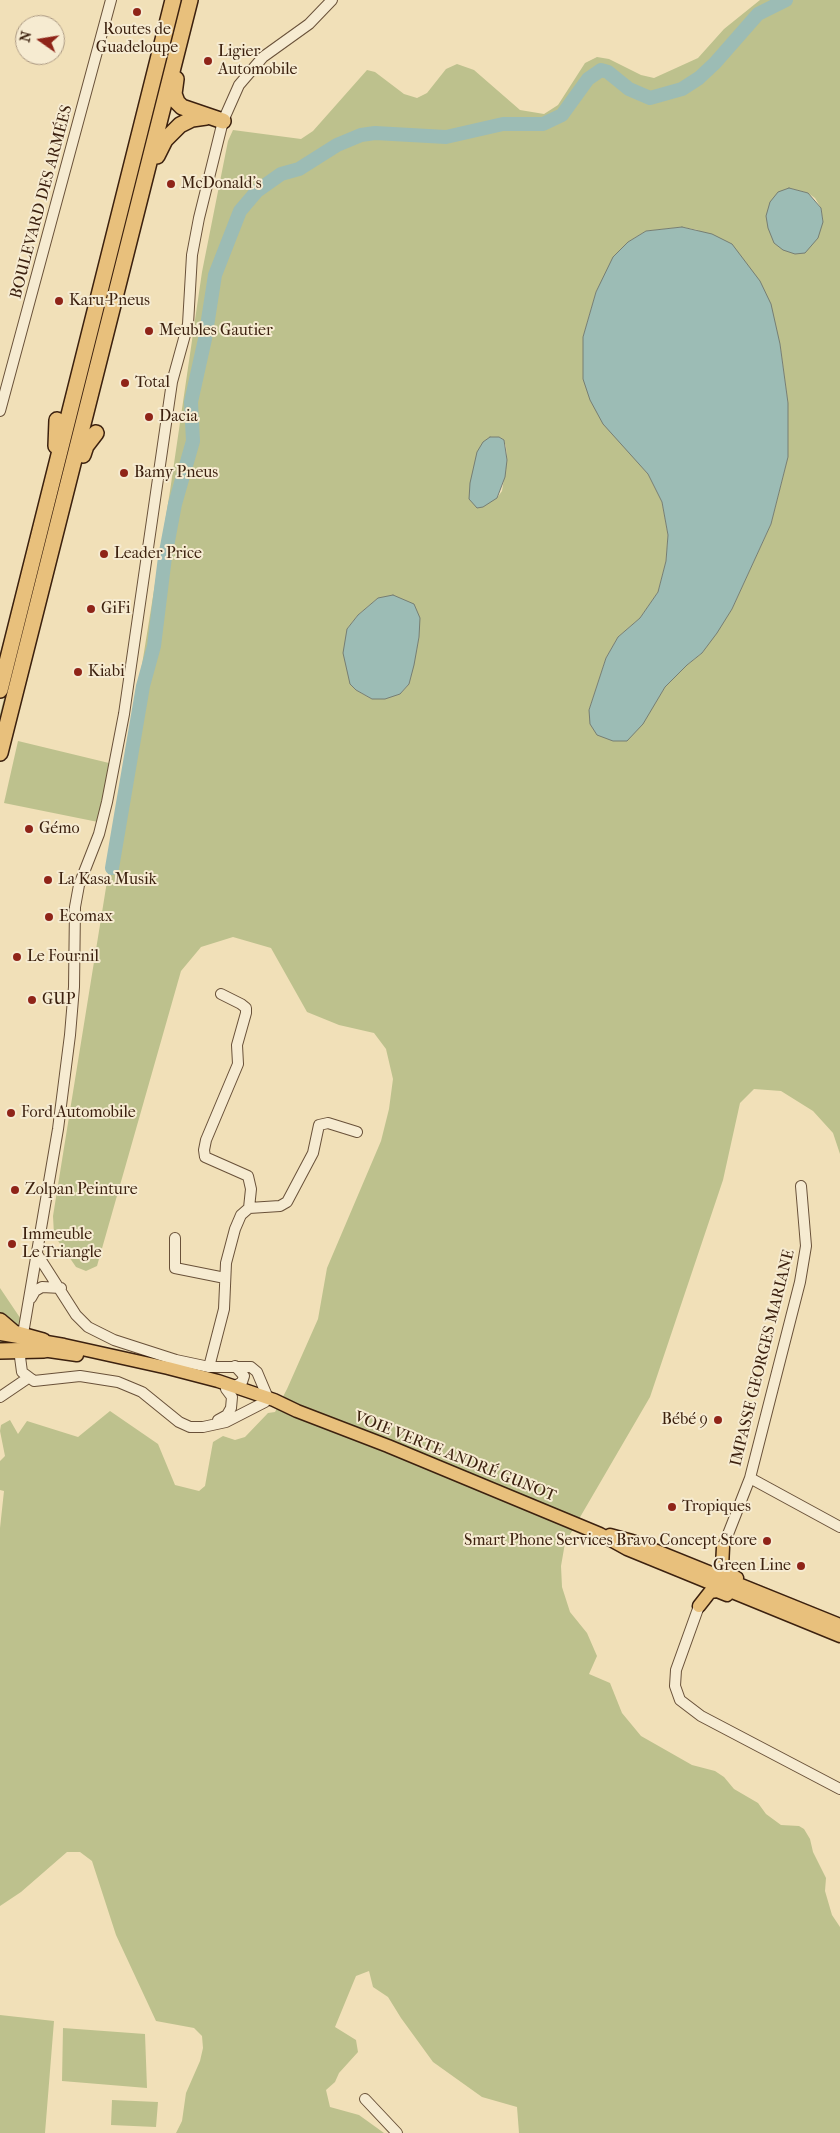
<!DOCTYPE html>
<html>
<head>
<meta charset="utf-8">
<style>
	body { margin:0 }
	#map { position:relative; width:840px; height:2133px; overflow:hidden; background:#f1e0b8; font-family:"IM FELL French Canon",serif }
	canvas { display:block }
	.north { position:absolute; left:15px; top:15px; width:50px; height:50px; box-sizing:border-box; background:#f6ebd1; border:1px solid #ac9a83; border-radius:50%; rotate:283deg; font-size:14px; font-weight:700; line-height:20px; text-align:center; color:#3c210f }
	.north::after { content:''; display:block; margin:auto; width:18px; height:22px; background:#8f2418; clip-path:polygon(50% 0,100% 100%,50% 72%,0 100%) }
</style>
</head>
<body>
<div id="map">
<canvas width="840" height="2133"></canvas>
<div class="north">N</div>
</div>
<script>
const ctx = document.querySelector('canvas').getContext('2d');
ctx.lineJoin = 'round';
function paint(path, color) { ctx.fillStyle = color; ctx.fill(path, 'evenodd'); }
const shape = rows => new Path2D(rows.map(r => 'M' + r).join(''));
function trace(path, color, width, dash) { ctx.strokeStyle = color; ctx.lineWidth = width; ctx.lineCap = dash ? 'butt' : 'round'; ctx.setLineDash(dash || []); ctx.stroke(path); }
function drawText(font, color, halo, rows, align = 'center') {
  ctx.font = font + ' "IM FELL French Canon",serif'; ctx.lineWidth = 4; ctx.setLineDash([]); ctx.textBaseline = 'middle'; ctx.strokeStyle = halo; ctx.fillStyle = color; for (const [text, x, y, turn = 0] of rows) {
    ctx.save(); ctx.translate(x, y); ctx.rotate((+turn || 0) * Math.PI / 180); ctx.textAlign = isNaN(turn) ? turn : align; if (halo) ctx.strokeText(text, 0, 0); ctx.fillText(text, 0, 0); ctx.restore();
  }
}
const green = shape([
	[179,0,185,0,0,738,0,714],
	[760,0,840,0,840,1154,833,1133,813,1111,781,1091,754,1089,740,1103,723,1180,650,1397,565,1543,561,1566,562,1587,570,1612,587,1633,597,1656,589,1674,610,1683,622,1713,641,1736,692,1765,715,1771,724,1777,734,1789,758,1803,766,1814,781,1825,799,1826,804,1829,810,1839,813,1852,826,1878,825,1891,832,1915,840,1927,840,2133,519,2133,517,2107,482,2097,433,2062,401,2018,388,1997,373,1987,369,1971,356,1976,335,2027,356,2040,358,2052,339,2073,335,2082,326,2090,330,2107,359,2115,384,2133,176,2133,182,2121,186,2093,200,2061,203,2048,202,2036,194,2028,156,2021,116,1935,92,1861,80,1852,67,1852,21,1892,0,1906,0,1528,4,1491,0,1490,0,1461,5,1456,0,1431,1,1425,10,1420,18,1434,27,1421,78,1437,110,1411,158,1444,175,1485,199,1491,205,1486,213,1442,223,1436,235,1440,245,1437,268,1413,275,1412,287,1389,318,1319,327,1268,381,1141,389,1109,393,1079,386,1049,374,1033,339,1025,307,1012,271,948,233,937,201,947,181,971,97,1266,86,1271,76,1267,54,1235,53,1216,170,491,202,272,228,141,233,130,301,139,313,131,367,70,375,72,404,94,417,98,427,93,446,69,457,64,474,70,520,110,544,114,558,105,585,63,597,57,609,59,641,75,654,78,698,58,724,29],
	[789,188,808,193,815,198,821,208,823,222],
	[682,227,698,230,780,344,788,403,788,457,771,524,732,609,702,653,687,665,665,687,655,703,589,710,606,658,618,637,640,618,658,592,666,561,668,535,662,502,648,474,633,456,583,337,596,292,628,242,646,231],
	[499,437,504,440,506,447,507,460,502,491,497,498],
	[378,598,419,637,409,684,400,694,372,699,356,690,347,629,358,615],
	[18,741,109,763,98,822,4,803],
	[0,1288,35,1340,44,1350,0,1344],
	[0,2015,54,2021,45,2133,0,2133],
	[63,2028,145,2034,147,2088,62,2081],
	[112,2100,158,2102,156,2127,111,2125]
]);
const water = shape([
	[789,188,808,193,821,208,823,222,818,238,805,253,795,254,783,250,774,243,768,228,766,216,770,202,778,192,789,188],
	[682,227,712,234,732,244,760,281,771,304,780,344,788,403,788,457,771,524,732,609,717,633,702,653,687,665,665,687,643,724,627,741,613,741,597,735,590,724,589,710,606,658,618,637,640,618,658,592,666,561,668,535,662,502,648,474,603,424,590,400,583,379,583,337,596,292,613,257,628,242,646,231,682,227],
	[490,437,499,437,504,440,507,460,505,477,497,498,483,507,477,508,469,499,470,483,477,452,483,442,490,437],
	[393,595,414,604,420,618,419,637,414,665,409,684,400,694,385,699,372,699,356,690,350,684,343,653,347,629,358,615,378,598,393,595]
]);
const river = shape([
	[112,868,143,686,154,646,165,557,175,504,193,441,191,402,205,339,215,275,240,211,257,191,281,174,299,169,337,145,361,135,375,133,446,137,503,124,543,124,562,115,588,79,601,70,608,72,629,89,650,98,682,89,699,78,715,63,758,14,786,0]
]);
const minor = shape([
	[0,411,111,0],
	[249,1208,280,1206,287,1202,313,1153,319,1125,328,1123,357,1132],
	[175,1238,175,1268,225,1278],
	[37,1254,76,1315,88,1327,114,1340,176,1360,209,1367,251,1367,257,1372,268,1398],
	[31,1298,35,1291,42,1287,61,1288],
	[24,1328,58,1129,70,1035,74,987,75,907,79,885,99,834,107,802,124,714,172,382,188,324,192,255,199,218,223,121,239,85,263,57,309,24,332,0],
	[20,1357,22,1372,34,1381,80,1376,118,1382,142,1392,179,1422,190,1427,203,1427,226,1422,265,1402],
	[209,1367,224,1309,226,1263,235,1229,241,1215,249,1208,251,1189,248,1176,205,1157,204,1150,206,1140,238,1064,237,1045,246,1013,246,1008,241,1004,221,994],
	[235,1386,242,1382,244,1376,235,1366],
	[0,1397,28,1378],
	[218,1420,227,1415,231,1408,232,1397,226,1389],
	[750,1478,840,1527],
	[723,1547,750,1478,800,1282,806,1246,801,1186],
	[699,1606,676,1670,675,1686,680,1700,701,1716,840,1789],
	[365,2099,397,2133]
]);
const major = shape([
	[0,1334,64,1345,168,1368,218,1381,274,1400,297,1411,388,1446,600,1534,627,1549,840,1636],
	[35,1349,77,1355],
	[610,1535,632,1541,840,1625],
	[723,1547,722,1567,726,1572,737,1578],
	[699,1606,710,1592,717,1591,727,1595]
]);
const highway = shape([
	[176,79,174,94,177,102,182,107,223,121],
	[157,156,165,140,180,125,192,119,206,117],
	[56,446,57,420],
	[83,455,86,446,96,433],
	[0,690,173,0],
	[0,753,190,0],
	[0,1321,14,1333,43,1341],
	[0,1351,44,1350]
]);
const markers = [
	[137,12,5,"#8f2418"],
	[208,61,5,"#8f2418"],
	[171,184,5,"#8f2418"],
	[59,301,5,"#8f2418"],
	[149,331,5,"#8f2418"],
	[125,383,5,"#8f2418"],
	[149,417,5,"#8f2418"],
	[124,473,5,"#8f2418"],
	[104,554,5,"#8f2418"],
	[91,609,5,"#8f2418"],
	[78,672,5,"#8f2418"],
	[29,829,5,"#8f2418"],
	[48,880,5,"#8f2418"],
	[49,917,5,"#8f2418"],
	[17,957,5,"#8f2418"],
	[32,1000,5,"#8f2418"],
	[11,1113,5,"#8f2418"],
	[15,1190,5,"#8f2418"],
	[12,1244,5,"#8f2418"],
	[718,1420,5,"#8f2418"],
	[672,1507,5,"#8f2418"],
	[767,1541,5,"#8f2418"],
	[801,1566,5,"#8f2418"]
];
const poiNames = [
	["Routes de",137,30,"center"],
	["Guadeloupe",137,48,"center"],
	["Ligier",218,52],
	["Automobile",218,70],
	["McDonald's",181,184],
	["Karu-Pneus",69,301],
	["Meubles Gautier",159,331],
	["Total",135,383],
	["Dacia",159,417],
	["Bamy Pneus",134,473],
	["Leader Price",114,554],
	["GiFi",101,609],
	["Kiabi",88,672],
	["Gémo",39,829],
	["La Kasa Musik",58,880],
	["Ecomax",59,917],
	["Le Fournil",27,957],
	["GUP",42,1000],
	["Ford Automobile",21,1113],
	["Zolpan Peinture",25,1190],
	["Immeuble",22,1235],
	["Le Triangle",22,1253],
	["Bébé 9",708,1420,"right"],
	["Tropiques",682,1507],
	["Smart Phone Services Bravo Concept Store",757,1541,"right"],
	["Green Line",791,1566,"right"]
];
const streetNames = [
	["BOULEVARD DES ARMÉES",42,202,-75],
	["IMPASSE GEORGES MARIANE",763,1358,-76],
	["VOIE VERTE ANDRÉ GUNOT",455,1457,22]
];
paint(green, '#bdc18d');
paint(water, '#9cbcb5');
trace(water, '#767e73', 1);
trace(river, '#9cbcb5', 14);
trace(minor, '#695139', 12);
trace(major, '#3c210f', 15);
trace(highway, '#3c210f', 18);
trace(minor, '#f6ebd1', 10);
trace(major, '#e8c07c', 12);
trace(highway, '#e8c07c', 15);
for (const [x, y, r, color] of markers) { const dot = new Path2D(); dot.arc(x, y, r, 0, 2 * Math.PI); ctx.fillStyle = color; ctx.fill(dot); trace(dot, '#f6ebd1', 2); }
drawText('16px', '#3c210f', '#f6ebd1', poiNames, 'left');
drawText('16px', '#3c210f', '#f6ebd1', streetNames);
</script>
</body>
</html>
